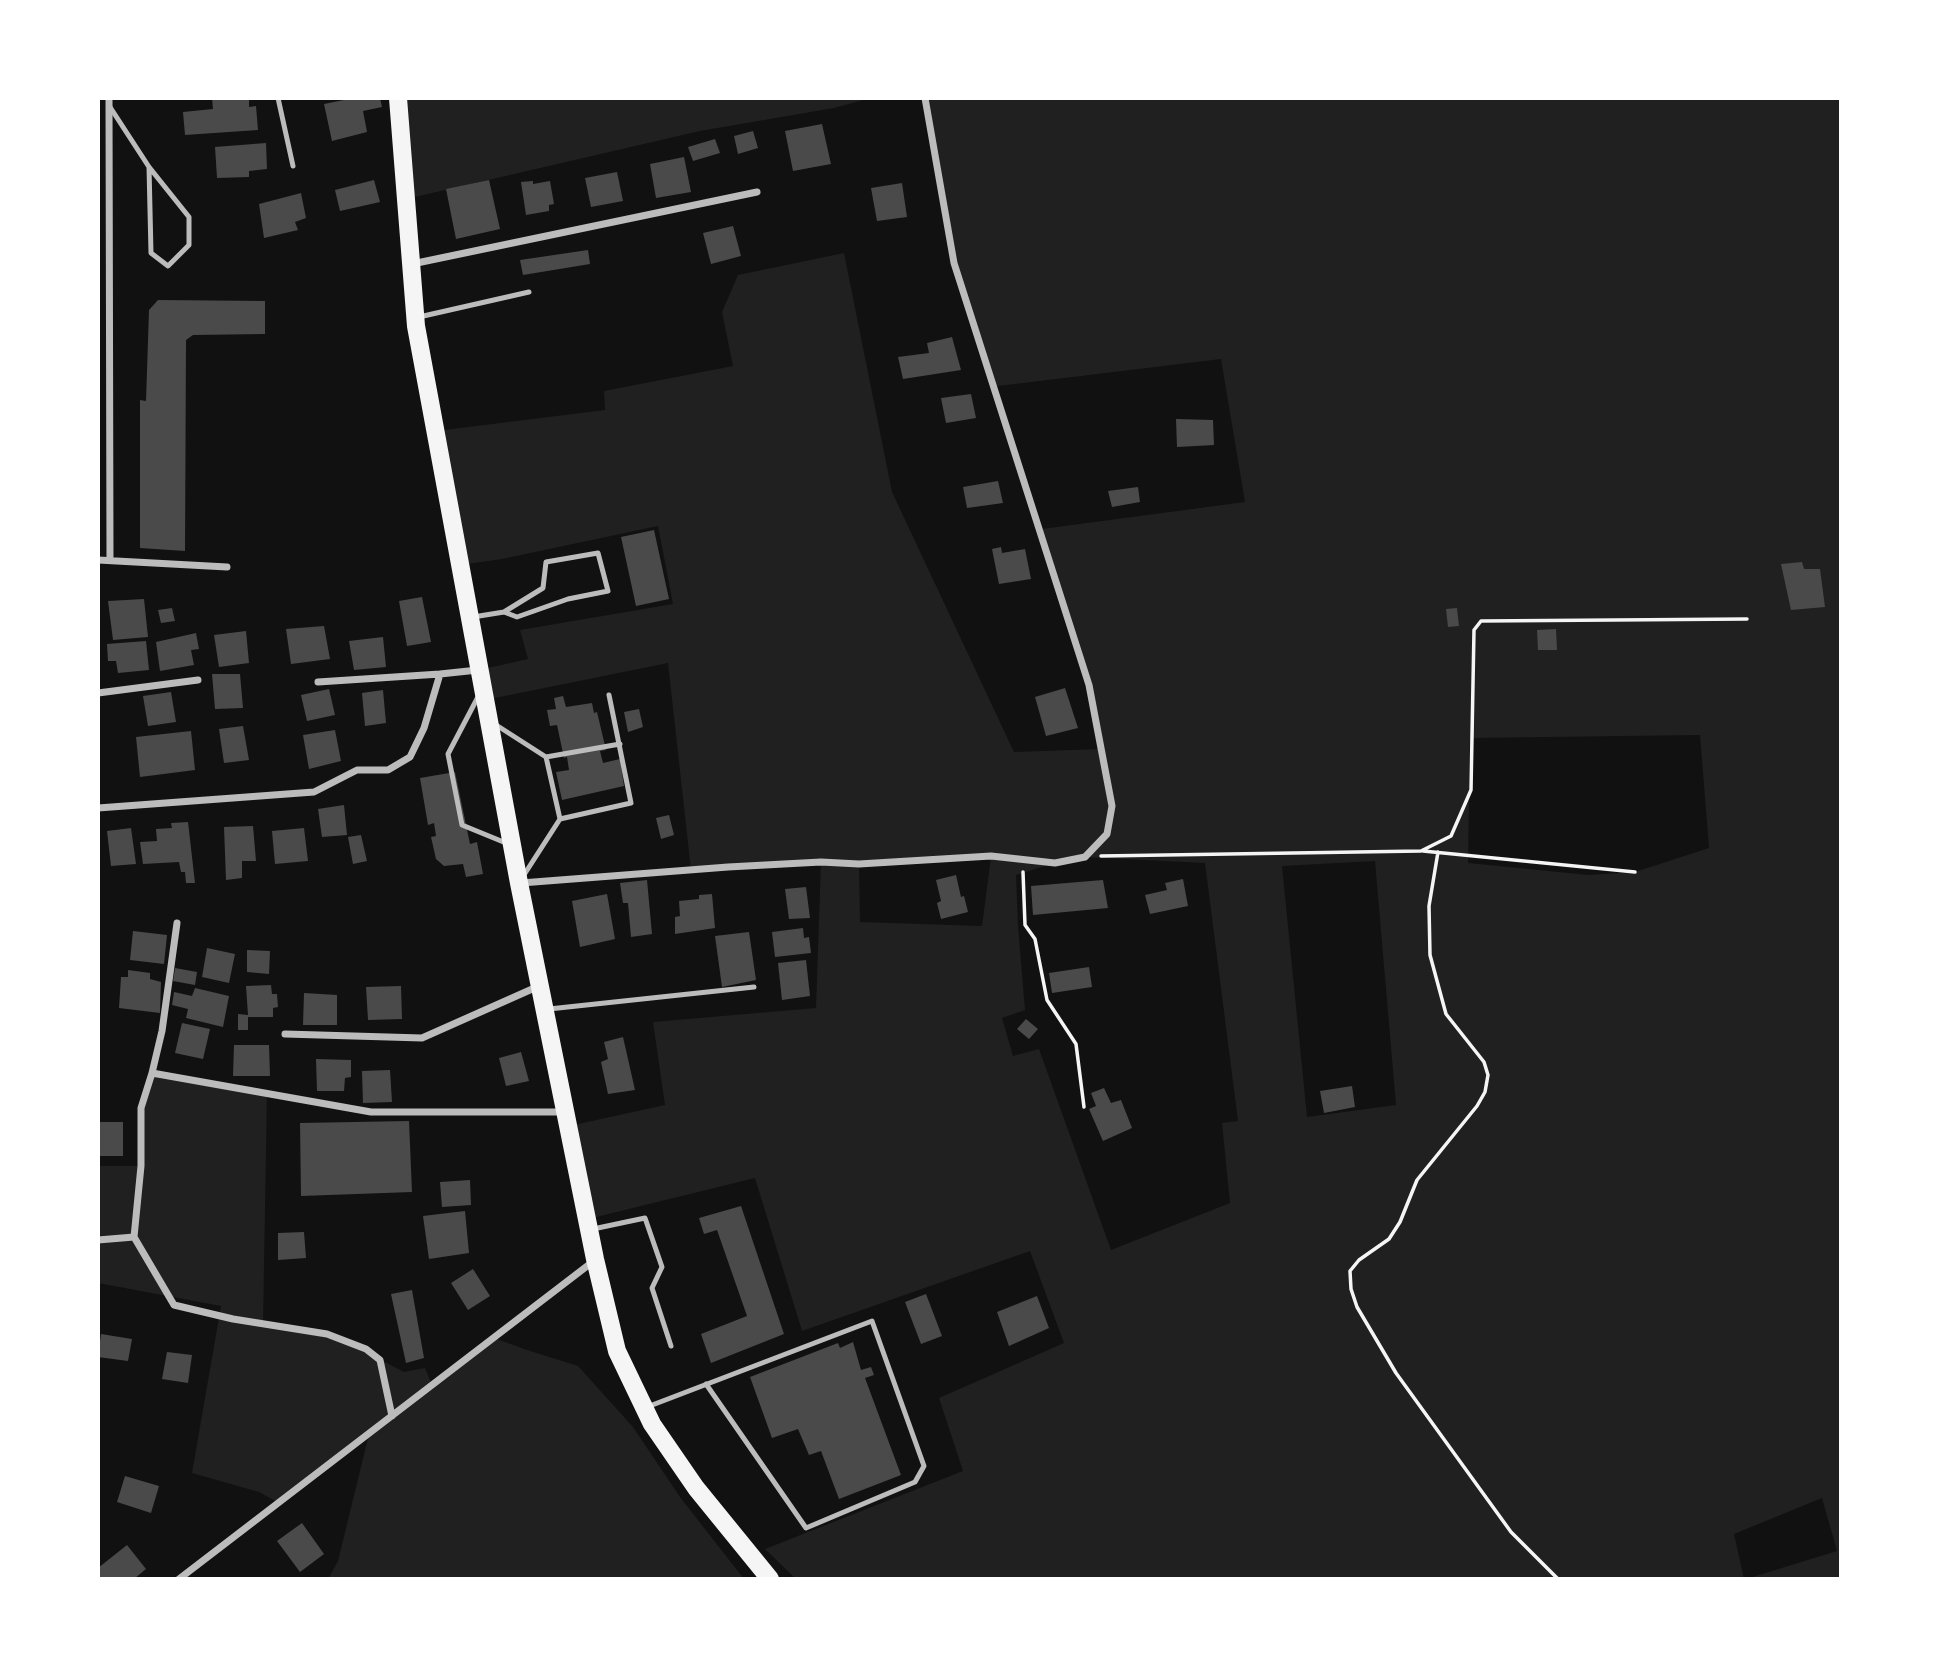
<!DOCTYPE html>
<html>
<head>
<meta charset="utf-8">
<style>
	body { margin:0 }
	#map { position:relative; width:1939px; height:1677px; overflow:hidden; background:#111; font-family:"DM Sans",sans-serif }
	canvas { display:block }
	.frame { position:absolute; inset:0; border:100px solid #fff; pointer-events:none }
</style>
</head>
<body>
<div id="map">
<canvas width="1939" height="1677"></canvas>
<div class="frame"></div>
</div>
<script>
const ctx = document.querySelector('canvas').getContext('2d');
ctx.lineJoin = 'round';
function paint(path, color) { ctx.fillStyle = color; ctx.fill(path, 'evenodd'); }
const shape = rows => new Path2D(rows.map(r => 'M' + r).join(''));
function trace(path, color, width, dash) { ctx.strokeStyle = color; ctx.lineWidth = width; ctx.lineCap = dash ? 'butt' : 'round'; ctx.setLineDash(dash || []); ctx.stroke(path); }
const green = shape([
	[398,98,870,98,834,108,700,131,406,199],
	[924,98,1841,98,1841,1579,1746,1579,1837,1551,1822,1498,1734,1534,1744,1579,796,1579,765,1549,963,1471,939,1398,1064,1343,1030,1251,802,1331,755,1178,588,1219,569,1126,665,1105,653,1022,816,1008,821,863,691,870,668,663,485,700,479,670,528,659,520,630,673,604,658,526,502,559,460,565,436,431,605,410,604,391,733,366,722,312,738,275,844,253,892,492,1014,752,1101,749,1089,685,1042,529,1245,502,1221,359,990,387,954,263],
	[1700,735,1709,848,1635,872,1589,875,1468,863,1470,738],
	[991,857,982,926,860,922,859,864],
	[1085,857,1205,863,1238,1121,1222,1123,1230,1203,1111,1250,1039,1049,1013,1056,1002,1018,1025,1010,1018,926,1016,875,1055,863],
	[1375,861,1396,1105,1307,1117,1282,866],
	[152,1073,267,1092,263,1324,341,1339,404,1372,425,1368,432,1385,494,1338,527,1350,578,1366,633,1427,680,1497,744,1579,328,1579,338,1561,369,1434,279,1503,259,1492,192,1473,221,1306,98,1283,98,1166,141,1166,141,1108]
]);
const building = shape([
	[212,98,249,98,249,107,256,106,258,130,185,135,183,112,213,109],
	[354,98,380,98,382,107,363,111,367,132,332,141,324,104],
	[822,124,831,164,793,171,785,131],
	[753,131,758,148,738,154,734,136],
	[715,139,720,153,693,161,688,147],
	[266,143,267,169,249,171,249,177,217,178,215,147],
	[684,157,691,192,656,198,650,164],
	[617,172,623,201,591,207,585,178],
	[374,180,380,202,340,211,335,190],
	[489,180,500,229,456,239,446,189],
	[533,181,533,184,550,181,554,204,549,205,549,211,526,215,521,182],
	[902,183,907,217,877,221,871,188],
	[301,193,306,218,295,222,298,230,264,238,259,204],
	[733,226,741,256,711,264,703,233],
	[588,250,590,264,523,275,520,260],
	[158,300,265,301,265,334,193,335,186,340,185,551,140,548,140,400,146,401,149,310],
	[952,337,961,370,903,379,898,357,929,353,927,343],
	[971,394,976,418,946,423,941,398],
	[1176,419,1213,420,1214,445,1177,447],
	[998,481,1003,503,967,508,963,487],
	[1138,487,1140,502,1112,507,1108,491],
	[654,530,669,599,636,606,621,537],
	[1001,547,1002,553,1025,549,1031,579,999,584,992,549],
	[1802,562,1804,569,1820,569,1825,607,1791,610,1781,564],
	[422,597,431,642,407,646,399,601],
	[144,599,148,637,113,640,108,601],
	[172,608,175,621,161,623,158,610],
	[1457,608,1459,626,1448,627,1446,609],
	[324,626,330,659,291,664,286,629],
	[1556,629,1557,650,1538,650,1537,630],
	[246,631,249,663,219,667,214,635],
	[196,633,199,649,191,650,194,665,160,671,156,642],
	[383,637,386,667,354,670,349,641],
	[146,641,149,670,118,673,116,661,108,661,107,644],
	[212,674,240,674,243,708,215,709],
	[1065,688,1078,728,1046,736,1035,697],
	[329,689,335,715,307,721,301,695],
	[383,690,386,723,365,726,362,693],
	[171,692,176,722,148,726,143,696],
	[563,696,566,707,592,703,594,713,597,712,606,750,600,751,603,763,620,759,624,786,562,800,556,772,569,770,567,757,564,758,557,725,550,726,547,710,556,709,554,698],
	[639,709,643,727,628,732,624,712],
	[243,726,249,760,224,763,219,729],
	[335,730,341,761,309,769,303,735],
	[191,731,195,770,140,777,136,737],
	[455,772,470,844,477,842,483,874,466,877,463,864,444,866,436,859,431,837,436,836,434,823,428,825,420,778],
	[344,805,347,835,322,837,318,809],
	[669,815,674,835,661,839,656,818],
	[188,822,195,883,186,883,185,872,181,872,179,862,143,864,140,842,157,841,156,829,172,828,171,823],
	[253,826,256,861,242,861,242,878,226,880,224,827],
	[131,828,136,864,111,866,107,831],
	[304,828,308,861,275,864,272,831],
	[361,835,367,861,353,864,348,837],
	[956,875,961,897,964,896,968,912,941,919,937,903,941,901,936,880],
	[1183,879,1188,906,1150,914,1145,895,1167,890,1165,883],
	[647,880,652,934,631,937,628,903,623,903,620,883],
	[1103,880,1108,908,1033,915,1031,886],
	[806,887,810,918,789,919,785,889],
	[607,894,615,939,580,947,572,901],
	[712,894,715,928,675,934,675,917,680,916,679,901,699,899,699,895],
	[803,928,804,938,809,937,811,953,775,957,772,932],
	[133,931,167,935,164,964,130,960],
	[749,932,756,980,722,987,715,936],
	[207,948,235,954,229,983,202,977],
	[247,950,270,951,269,974,247,972],
	[806,960,810,996,782,1000,778,963],
	[1089,967,1092,987,1052,993,1049,973],
	[175,968,197,972,195,985,173,981],
	[128,970,150,973,150,979,161,982,160,1013,119,1008,121,977,128,977],
	[271,985,272,994,277,994,278,1007,273,1008,273,1017,248,1017,248,1030,238,1030,238,1014,248,1015,246,986],
	[401,986,402,1019,368,1020,366,987],
	[195,988,229,996,223,1027,186,1018,188,1009,172,1005,174,992,192,996],
	[304,993,337,995,337,1025,303,1025],
	[1026,1019,1038,1029,1029,1039,1017,1029],
	[182,1023,210,1029,203,1059,175,1053],
	[623,1037,635,1090,608,1094,601,1062,608,1059,604,1042],
	[234,1045,269,1045,270,1076,233,1076],
	[521,1052,529,1081,506,1086,499,1058],
	[316,1059,351,1060,351,1077,345,1078,344,1091,317,1091],
	[390,1070,392,1102,363,1103,362,1071],
	[1352,1086,1355,1107,1324,1113,1320,1091],
	[1104,1088,1111,1103,1121,1100,1132,1128,1103,1141,1089,1109,1096,1106,1091,1093],
	[409,1121,412,1192,301,1196,300,1123],
	[98,1122,123,1122,123,1156,98,1156],
	[470,1180,471,1205,442,1207,440,1182],
	[741,1206,784,1334,711,1363,701,1334,747,1316,717,1230,704,1234,699,1218],
	[465,1211,469,1253,429,1259,423,1216],
	[304,1232,306,1258,278,1260,278,1233],
	[473,1269,490,1296,468,1310,451,1283],
	[412,1290,424,1358,406,1363,391,1294],
	[926,1294,942,1336,921,1344,905,1302],
	[1037,1296,1049,1328,1009,1346,997,1312],
	[101,1334,132,1339,128,1361,98,1357],
	[853,1342,861,1370,871,1367,874,1375,865,1378,901,1475,839,1499,821,1451,809,1455,798,1429,772,1438,750,1377,838,1343,840,1348],
	[167,1352,192,1355,188,1383,162,1379],
	[125,1476,159,1486,151,1513,117,1502],
	[302,1523,324,1554,300,1572,277,1541],
	[127,1545,146,1569,134,1579,98,1579,98,1568]
]);
const path = shape([
	[1423,851,1635,872],
	[1438,852,1429,906,1430,955,1446,1014,1484,1062,1488,1075,1485,1092,1477,1106,1417,1180,1400,1222,1389,1239,1359,1260,1350,1271,1351,1289,1357,1307,1396,1373,1511,1532,1558,1579],
	[1101,856,1421,851,1451,836,1471,790,1474,630,1481,621,1747,619],
	[1023,872,1025,925,1035,939,1047,1000,1076,1044,1084,1107]
]);
const service = shape([
	[278,98,293,166],
	[110,107,149,167,189,217,189,245,168,266,151,253,149,167],
	[419,317,529,292],
	[473,617,504,612,517,617,568,599,608,591,598,553,546,562,543,588,504,612],
	[479,695,448,754,462,825,506,843],
	[493,723,546,757,560,819,522,878],
	[546,757,620,744],
	[560,819,631,803,609,695],
	[549,1009,754,987],
	[593,1229,645,1218,662,1267,652,1288,671,1346],
	[647,1407,872,1321,924,1466,915,1482,806,1528,706,1384]
]);
const minor = shape([
	[109,98,110,560],
	[412,264,757,192],
	[98,560,227,567],
	[318,682,440,674],
	[98,693,198,680],
	[98,808,314,792,357,770,388,770,410,757,424,728,440,674,478,670],
	[521,883,728,867,821,862,859,864,991,856,1055,863,1085,857,1107,834,1112,806,1089,685,954,263,925,98],
	[285,1034,422,1038,539,986],
	[152,1073,162,1031,177,923],
	[134,1237,174,1305,233,1319,327,1334,366,1349,380,1360,392,1416],
	[98,1240,134,1237,141,1166,141,1108,152,1073,371,1112,564,1112],
	[179,1579,595,1260]
]);
const primary = shape([
	[398,98,416,326,519,883,595,1259,617,1351,652,1424,696,1488,770,1579]
]);
paint(green, '#202020');
paint(building, '#4a4a4a');
trace(path, '#f5f5f5', 3.5);
trace(service, '#bcbcbc', 5);
trace(minor, '#bcbcbc', 7);
trace(primary, '#f5f5f5', 18);
</script>
</body>
</html>
